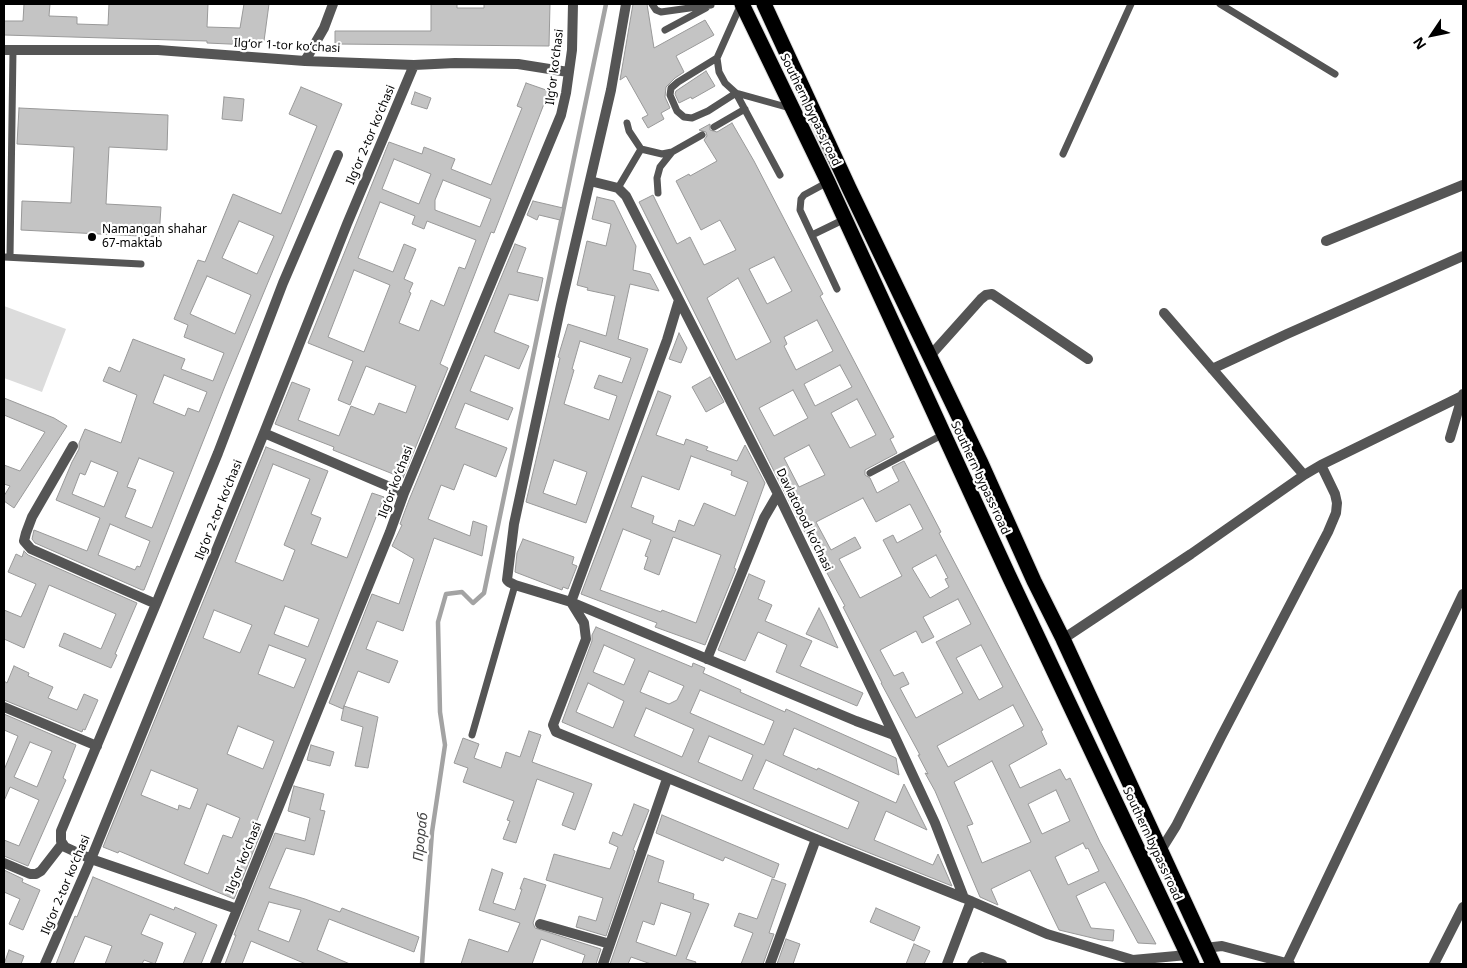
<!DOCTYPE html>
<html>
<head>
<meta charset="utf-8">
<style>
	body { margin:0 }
	#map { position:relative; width:1467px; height:968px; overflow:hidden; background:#fff; font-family:"Noto Sans",sans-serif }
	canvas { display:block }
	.frame { position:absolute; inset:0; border:5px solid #000; pointer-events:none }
	.north { position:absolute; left:1407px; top:10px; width:50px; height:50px; -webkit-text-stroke:4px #fff; paint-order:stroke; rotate:236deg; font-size:14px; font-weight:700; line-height:20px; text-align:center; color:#000 }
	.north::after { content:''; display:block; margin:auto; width:18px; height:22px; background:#000; clip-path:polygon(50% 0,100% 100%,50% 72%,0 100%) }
</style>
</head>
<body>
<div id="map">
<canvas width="1467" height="968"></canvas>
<div class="frame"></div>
<div class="north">N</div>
</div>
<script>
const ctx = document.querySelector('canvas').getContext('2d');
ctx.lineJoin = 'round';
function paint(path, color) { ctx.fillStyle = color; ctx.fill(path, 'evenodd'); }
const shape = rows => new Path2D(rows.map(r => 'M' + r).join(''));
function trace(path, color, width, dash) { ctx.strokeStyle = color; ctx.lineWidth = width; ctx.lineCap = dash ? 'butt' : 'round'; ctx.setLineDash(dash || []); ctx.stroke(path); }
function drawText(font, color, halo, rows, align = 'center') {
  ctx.font = font + ' "Noto Sans",sans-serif'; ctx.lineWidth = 4.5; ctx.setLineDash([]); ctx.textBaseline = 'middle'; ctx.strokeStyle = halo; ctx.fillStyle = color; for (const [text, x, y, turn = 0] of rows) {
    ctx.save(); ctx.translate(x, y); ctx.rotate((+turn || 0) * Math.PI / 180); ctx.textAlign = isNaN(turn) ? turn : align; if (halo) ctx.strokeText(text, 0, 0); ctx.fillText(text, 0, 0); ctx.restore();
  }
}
const green = shape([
	[4,306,66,329,42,392,4,378]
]);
const stream = shape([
	[422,964,432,832,445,745,440,712,438,622,446,594,462,592,473,603,484,593,606,4]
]);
const building = shape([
	[24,4,50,4,49,16,77,17,77,24,108,25,109,4,208,4,207,27,240,28,244,4,269,4,264,41,251,39,251,45,207,43,207,41,4,35,4,21,23,21,24,4],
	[431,4,457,4,457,8,484,8,484,4,550,4,549,46,335,44,335,31,431,31,431,4],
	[633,4,647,4,654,48,705,20,714,35,676,56,684,72,675,78,666,87,665,97,670,108,661,113,664,119,648,128,642,118,648,115,626,76,620,80,633,4],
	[706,71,715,86,692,99,691,97,679,103,675,94,676,91,706,71],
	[526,83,549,91,494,233,491,232,440,364,448,368,403,478,333,450,334,447,275,424,292,382,310,389,298,420,339,436,351,406,374,415,379,403,406,413,416,386,366,366,350,405,338,400,353,361,308,343,389,142,422,154,424,147,455,159,451,169,491,185,522,108,517,106,526,83],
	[394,159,431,174,419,204,382,189,394,159],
	[443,180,491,199,480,227,435,210,435,200,443,180],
	[380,202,415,216,412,224,424,229,427,221,476,240,465,269,459,267,444,306,431,300,419,331,399,323,411,293,409,292,413,283,404,279,416,249,404,244,393,272,358,258,380,202],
	[354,270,390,285,364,352,328,337,354,270],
	[301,87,342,104,225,386,144,590,142,590,35,543,32,539,34,530,87,551,100,518,56,500,72,462,79,449,79,443,85,429,121,443,137,395,103,381,109,367,120,372,133,339,185,359,181,369,213,381,224,353,184,337,188,325,174,319,198,260,205,262,233,194,281,214,317,126,289,114,301,87],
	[239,221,274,236,257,274,222,258,239,221],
	[207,276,251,295,235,334,190,314,207,276],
	[164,375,207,392,199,412,188,408,185,416,153,403,164,375],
	[139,458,174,472,152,528,125,517,136,490,127,487,139,458],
	[91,461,118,472,104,507,72,494,80,473,85,475,91,461],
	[110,524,150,541,140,567,137,566,135,570,98,555,110,524],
	[415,92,431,98,427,109,411,104,415,92],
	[224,97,244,99,242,121,222,119,224,97],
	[19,108,168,115,167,150,109,147,106,204,161,207,159,237,21,230,22,201,71,203,74,147,17,144,19,108],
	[732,123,754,161,823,294,820,296,894,437,890,439,897,453,865,470,865,475,870,478,877,493,899,481,892,467,904,461,941,532,939,533,1043,730,1041,731,1047,744,1009,765,1020,788,1060,769,1066,780,1070,778,1100,842,1156,944,1138,943,1105,882,1076,896,1091,928,1114,930,1113,941,1101,940,1059,930,1030,870,991,889,998,905,980,897,935,791,925,773,928,774,918,755,920,755,881,683,882,683,843,607,845,606,803,529,639,202,653,195,677,244,690,237,704,265,736,250,720,220,701,230,676,181,689,174,690,176,717,161,704,140,707,136,706,132,699,130,710,124,710,130,717,132,732,123],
	[774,257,792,291,767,304,749,269,774,257],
	[738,278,771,342,736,360,707,298,738,278],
	[817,320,833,351,796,370,784,346,787,344,784,337,817,320],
	[840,365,852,387,815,406,804,384,840,365],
	[793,390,808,418,774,436,759,408,793,390],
	[857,399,876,435,850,448,831,413,857,399],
	[809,445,825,475,799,487,784,458,809,445],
	[863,498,876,522,910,504,923,529,897,543,893,535,883,540,902,576,860,598,839,559,861,548,855,537,831,550,816,522,863,498],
	[936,555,948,578,945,579,949,587,930,598,912,568,936,555],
	[958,599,971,624,936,642,963,693,916,718,900,688,909,684,903,672,894,676,880,650,916,631,922,643,934,637,923,617,958,599],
	[981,645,1003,687,979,700,956,658,981,645],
	[1013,705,1024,726,948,767,937,746,1013,705],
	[992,761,1031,842,982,863,967,826,973,824,954,782,992,761],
	[1056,790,1070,821,1042,834,1028,804,1056,790],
	[1083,843,1086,849,1088,848,1099,871,1068,885,1055,857,1083,843],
	[597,197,614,201,636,246,633,270,650,274,659,291,630,284,618,339,648,349,586,523,526,502,560,358,558,357,568,324,606,336,615,296,587,290,588,288,577,285,587,241,606,246,611,224,592,219,597,197],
	[580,341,631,358,622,383,599,375,594,388,617,396,609,420,564,404,574,370,572,369,580,341],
	[554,460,587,472,576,505,543,493,554,460],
	[533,201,563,208,560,220,539,215,537,220,527,215,533,201],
	[515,244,526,248,517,272,543,278,541,288,538,301,509,294,494,332,529,346,519,369,485,355,470,391,513,408,508,420,465,403,455,428,507,448,496,477,464,464,454,490,441,485,428,519,470,536,473,521,487,526,482,556,434,538,403,631,377,621,366,649,398,661,389,683,358,671,343,709,329,703,372,594,399,604,414,559,392,546,402,525,400,524,409,500,515,244],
	[679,333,687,348,681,363,669,359,679,333],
	[710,377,724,402,706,412,692,387,710,377],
	[658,391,671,396,656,435,684,445,686,439,708,447,706,450,737,461,745,445,765,483,734,568,736,569,705,645,655,627,657,623,581,594,658,391],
	[691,456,732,471,731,475,748,482,735,516,704,503,694,526,679,520,675,532,652,523,654,516,631,507,642,476,679,490,691,456],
	[623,529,651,540,645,556,648,557,644,569,659,575,673,537,721,555,696,623,662,610,661,612,600,590,623,529],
	[4,398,54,418,67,426,14,508,4,501,4,496,10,486,4,484,4,465,20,471,45,432,4,415,4,398],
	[266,447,328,471,311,514,321,518,311,544,347,558,372,493,384,497,254,828,262,830,234,899,119,851,118,853,103,847,266,447],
	[273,464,310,479,284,545,295,550,283,581,235,562,273,464],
	[285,606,319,619,308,647,274,634,285,606],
	[214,610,252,625,240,653,203,638,214,610],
	[269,645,306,659,294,688,258,674,269,645],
	[238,726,274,741,263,769,227,754,238,726],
	[151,770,198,789,190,809,179,805,178,810,141,795,151,770],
	[207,804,240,818,232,838,223,835,208,874,184,864,207,804],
	[523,539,574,557,572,564,577,566,568,589,563,587,562,590,515,572,517,553,523,539],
	[24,551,28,555,137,603,115,654,117,655,111,668,59,646,64,633,101,649,116,614,49,585,24,648,4,639,4,610,21,617,36,584,8,572,16,554,22,557,24,551],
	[749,574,765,581,758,599,772,605,765,621,812,641,800,666,863,693,857,706,776,672,787,645,758,632,745,661,718,650,749,574],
	[819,608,826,622,838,648,806,634,819,608],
	[596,627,692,667,693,663,705,668,703,673,741,690,740,692,785,712,786,709,896,758,899,775,794,728,783,755,817,770,818,768,896,803,904,784,927,830,886,811,874,840,933,865,938,854,952,886,847,844,562,722,592,641,592,635,596,627],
	[604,645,635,659,624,685,593,672,604,645],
	[649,671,684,686,677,700,669,704,640,692,649,671],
	[588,683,624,701,613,728,576,712,588,683],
	[700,690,774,721,764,745,690,713,700,690],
	[646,708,694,729,682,757,634,736,646,708],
	[709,736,753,755,742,781,698,762,709,736],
	[766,760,859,802,848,829,753,789,766,760],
	[14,666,29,673,28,676,53,687,48,698,77,710,84,694,98,700,85,730,83,729,82,732,4,700,4,681,7,683,14,666],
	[344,706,378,717,368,768,355,766,363,727,341,720,344,706],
	[4,714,76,745,63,778,66,780,28,866,4,856,4,840,19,846,39,800,10,787,4,801,4,770,18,736,4,730,4,714],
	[30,742,52,751,37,787,14,777,30,742],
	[529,731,541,735,532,762,592,784,575,830,562,825,574,793,537,779,516,843,503,839,510,821,507,820,514,801,463,782,468,768,454,763,463,738,479,744,474,758,501,768,506,752,520,757,529,731],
	[311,745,334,752,330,766,307,760,311,745],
	[294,786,324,794,320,810,325,811,314,855,286,848,269,888,305,899,340,912,342,908,419,937,414,952,329,919,317,950,350,964,306,964,251,941,242,964,225,964,236,935,234,935,275,833,305,841,310,818,288,811,294,786],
	[269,902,301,910,289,942,258,930,269,902],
	[634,804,649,810,633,850,635,851,606,936,576,927,579,916,596,921,603,898,546,880,554,854,610,869,618,847,609,843,613,832,622,836,634,804],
	[662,815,779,864,774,878,725,857,723,861,656,833,662,815],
	[648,855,664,861,658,882,694,894,693,899,709,904,686,959,696,962,695,964,651,964,631,957,628,964,610,964,648,855],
	[661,903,691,913,676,956,636,942,643,921,654,925,661,903],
	[492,869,503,873,493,903,515,910,522,889,520,889,524,878,546,885,533,923,535,928,601,949,596,964,582,964,585,955,541,939,532,964,461,964,469,939,508,952,520,923,479,910,492,869],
	[4,870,23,879,22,882,40,890,23,930,9,924,20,899,4,892,4,870],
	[93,877,174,910,175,907,217,925,201,964,183,964,196,933,150,914,141,934,163,943,155,964,144,960,142,964,105,964,112,946,85,936,73,964,56,964,75,916,77,917,93,877],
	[772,879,786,884,769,933,774,934,763,964,741,964,753,933,734,926,739,913,757,919,772,879],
	[876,908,920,927,914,941,870,922,876,908],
	[786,939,800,944,793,964,777,964,786,939],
	[914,944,930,951,924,964,906,964,914,944],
	[9,950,24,956,21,964,4,964,9,950]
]);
const lane = shape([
	[652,4,656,10,661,12,711,5],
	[741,4,717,58,719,72,725,83,736,93,790,108],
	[1220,4,1335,74],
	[665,30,706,8],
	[717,58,678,82,671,88,670,95,677,111,684,117,692,118,708,111,736,93,780,175],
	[627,123,629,131,641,149,662,154,672,152,702,135],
	[714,127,745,109],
	[1063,154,1131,4],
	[828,182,804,195,801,199,800,210,837,289],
	[618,188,641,149],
	[658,193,657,178,660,167,672,152],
	[812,235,845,219],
	[4,257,141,264],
	[10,257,13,50],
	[870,473,944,434],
	[472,735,515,585]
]);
const street = shape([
	[626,4,611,90,561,305,514,524,507,580,509,582,515,585,571,602,856,721,894,735],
	[4,50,158,50,305,61,414,65,455,63,518,64,568,72],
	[305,61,324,28,333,4],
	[590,181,618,188,626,196,778,494,894,735,935,823,964,898],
	[1326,241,1463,185],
	[679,300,667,340,571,602,584,623,586,639,553,725,556,732,816,839,964,898,1047,934,1133,960,1187,955],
	[1164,313,1304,475],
	[930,356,981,299,986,295,992,294,1088,359],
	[1212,369,1287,334,1463,256],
	[264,433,404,493],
	[1450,438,1463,394],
	[73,446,32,517,26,533,24,541,31,549,156,604,61,831,61,841,65,847,91,859,237,909],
	[156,604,218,453,283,283,338,155],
	[1063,639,1191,554,1304,475,1321,465,1462,396],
	[707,659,764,518,778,494],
	[4,707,97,746],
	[1161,850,1176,826,1221,737,1328,532,1336,513,1337,503,1335,494,1321,465],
	[4,863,30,874,36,874,41,871,62,844],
	[540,924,610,944],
	[1205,948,1222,946,1290,964],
	[1287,963,1463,594],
	[45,964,91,859,264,433,347,224,414,65],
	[215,964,390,532,404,493,561,115,566,93,572,50,573,4],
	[603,964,667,779],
	[770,964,816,839],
	[947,964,971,901],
	[972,964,974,961,982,957,1002,964],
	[1434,964,1463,907]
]);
const highway = shape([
	[742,4,828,182,1008,574,1192,964],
	[764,4,849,188,981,463,1034,581,1063,639,1213,964]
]);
const markers = [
	[92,237,5,"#000"]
];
const streetNames = [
	["Ilgʻor 1-tor koʻchasi",287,46,3],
	["Ilgʻor koʻchasi",555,67,-83],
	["Southern bypass road",810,110,64],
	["Ilgʻor 2-tor koʻchasi",371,135,-67],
	["Southern bypass road",980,478,65],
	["Ilgʻor koʻchasi",396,482,-69],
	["Ilgʻor 2-tor koʻchasi",219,510,-68],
	["Davlatobod koʻchasi",804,520,64],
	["Southern bypass road",1152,844,65],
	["Ilgʻor koʻchasi",244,858,-68],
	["Ilgʻor 2-tor koʻchasi",66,885,-67]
];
const poiNames = [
	["Namangan shahar",102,230],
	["67-maktab",102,244]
];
const waterNames = [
	["Прораб",421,837,-84]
];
paint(green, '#dcdcdc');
trace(stream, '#a3a3a3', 4.5);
paint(building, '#c4c4c4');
trace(building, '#999', 1);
trace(highway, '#dbdbdb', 17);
trace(lane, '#555', 7);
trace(street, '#555', 10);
trace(highway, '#000', 15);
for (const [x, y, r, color] of markers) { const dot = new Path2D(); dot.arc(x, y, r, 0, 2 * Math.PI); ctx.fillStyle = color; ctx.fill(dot); trace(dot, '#fff', 2); }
drawText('12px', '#000', '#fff', streetNames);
drawText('12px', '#000', '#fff', poiNames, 'left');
drawText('italic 14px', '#444', '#fff', waterNames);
</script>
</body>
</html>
